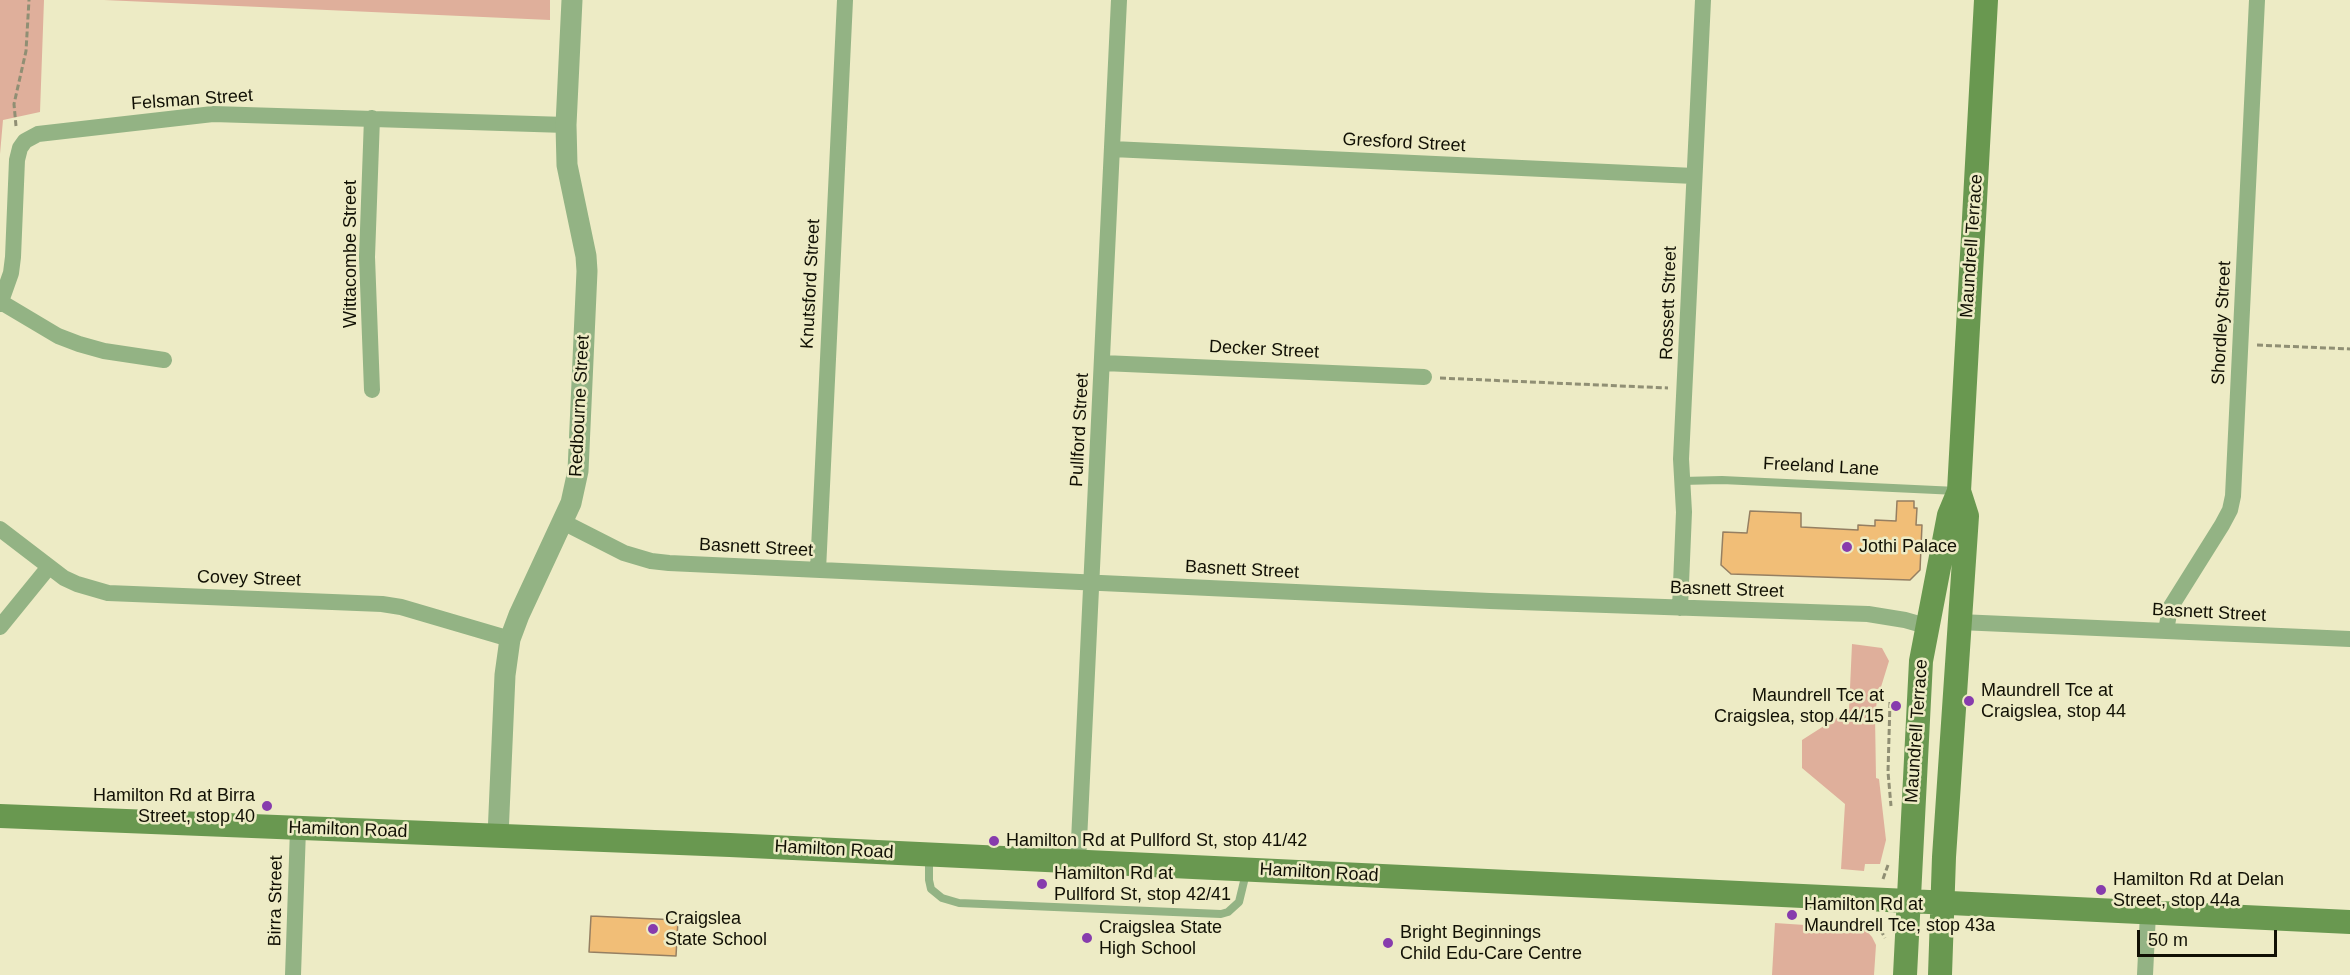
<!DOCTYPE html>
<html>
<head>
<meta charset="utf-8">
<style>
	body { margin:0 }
	#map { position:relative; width:2350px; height:975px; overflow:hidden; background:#edebc5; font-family:Arial,sans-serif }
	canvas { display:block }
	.scale { position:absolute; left:2137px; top:930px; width:140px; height:27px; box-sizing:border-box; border:3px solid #111004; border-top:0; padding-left:8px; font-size:18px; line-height:21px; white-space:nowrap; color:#111004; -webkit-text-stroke:4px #edebc5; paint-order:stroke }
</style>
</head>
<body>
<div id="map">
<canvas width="2350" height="975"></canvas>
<div class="scale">50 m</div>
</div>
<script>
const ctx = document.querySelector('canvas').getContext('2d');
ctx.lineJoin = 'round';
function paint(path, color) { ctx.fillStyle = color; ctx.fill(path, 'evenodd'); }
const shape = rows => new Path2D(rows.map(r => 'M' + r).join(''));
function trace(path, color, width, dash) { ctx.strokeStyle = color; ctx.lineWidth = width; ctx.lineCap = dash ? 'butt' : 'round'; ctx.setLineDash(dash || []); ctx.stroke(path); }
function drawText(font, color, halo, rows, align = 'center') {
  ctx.font = font + ' Arial,sans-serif'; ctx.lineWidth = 5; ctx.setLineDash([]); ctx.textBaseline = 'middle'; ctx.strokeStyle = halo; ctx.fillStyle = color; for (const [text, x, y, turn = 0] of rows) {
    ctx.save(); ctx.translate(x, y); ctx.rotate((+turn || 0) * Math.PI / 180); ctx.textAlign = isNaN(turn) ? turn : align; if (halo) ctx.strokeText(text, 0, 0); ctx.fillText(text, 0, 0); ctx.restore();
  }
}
const green = shape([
	[0,0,44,0,40,112,3,120,0,154],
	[104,0,550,0,550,20],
	[1852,644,1882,648,1889,661,1877,700,1875,716,1876,778,1879,779,1886,840,1880,864,1865,864,1864,871,1841,869,1845,804,1802,768,1802,740,1849,710],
	[1775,923,1865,929,1872,937,1876,945,1874,975,1772,975]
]);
const building = shape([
	[1897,501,1914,501,1914,508,1917,508,1916,525,1922,525,1920,570,1910,580,1731,574,1721,565,1723,532,1747,533,1750,511,1801,513,1801,527,1858,530,1858,525,1875,526,1875,520,1896,521,1897,501],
	[591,916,678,920,676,956,589,952,591,916]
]);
const path = shape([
	[16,126,14,104,26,51,29,0],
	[2257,345,2350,349],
	[1440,378,1668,388],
	[1890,702,1888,772,1891,806],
	[1883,879,1888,865],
	[1881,921,1880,929,1885,938]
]);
const service = shape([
	[1682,481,1722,480,1957,491],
	[929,856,929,880,931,889,942,898,959,903,1221,914,1228,912,1239,902,1246,873]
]);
const minor = shape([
	[1112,149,1694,176],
	[1,302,58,336,79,344,104,351,164,360],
	[0,304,11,273,13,257,17,160,20,148,25,141,38,134,213,114,566,125],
	[1103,363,1424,377],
	[372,390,367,257,372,118],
	[563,522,624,553,651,561,669,563,1490,601,1868,614,1905,620,1926,626],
	[0,529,64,578,77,584,108,593,382,604,401,607,510,639],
	[818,570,845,0],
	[1680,608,1684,512,1681,459,1703,0],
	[1959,622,2350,639],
	[0,627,48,568],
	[2166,631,2170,608,2222,525,2230,510,2233,496,2257,0],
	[1078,862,1119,0],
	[293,975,298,829],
	[2145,975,2148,913]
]);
const tertiary = shape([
	[498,836,505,675,510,639,519,615,571,503,578,471,587,271,586,256,567,165,566,125,572,0]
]);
const secondary = shape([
	[0,816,730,845,2350,922],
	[1905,975,1921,661,1949,515,1959,491,1986,0],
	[1940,975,1944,857,1967,516,1959,491]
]);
const markers = [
	[1847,547,6,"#873cad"],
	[1969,701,6,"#873cad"],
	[1896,706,6,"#873cad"],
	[267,806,6,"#873cad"],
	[994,841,6,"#873cad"],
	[1042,884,6,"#873cad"],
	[2101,890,6,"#873cad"],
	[1792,915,6,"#873cad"],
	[653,929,6,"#873cad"],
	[1087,938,6,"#873cad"],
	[1388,943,6,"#873cad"]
];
const streetNames = [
	["Felsman Street",192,100,-4],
	["Gresford Street",1404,143,3],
	["Maundrell Terrace",1972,246,-86],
	["Wittacombe Street",351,254,-90],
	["Knutsford Street",811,284,-87],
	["Rossett Street",1669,303,-88],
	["Shordley Street",2222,323,-87],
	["Decker Street",1264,350,3],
	["Redbourne Street",580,406,-87],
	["Pullford Street",1080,430,-87],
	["Freeland Lane",1821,467,3],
	["Basnett Street",756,548,3],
	["Basnett Street",1242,570,3],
	["Covey Street",249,579,2],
	["Basnett Street",1727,590,2],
	["Basnett Street",2209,613,3],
	["Maundrell Terrace",1917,731,-86],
	["Hamilton Road",348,830,2],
	["Hamilton Road",834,850,3],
	["Hamilton Road",1319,873,3],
	["Birra Street",276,901,-89]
];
const poiNames = [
	["Jothi Palace",1859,547],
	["Maundrell Tce at",1981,691],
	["Craigslea, stop 44",1981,712],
	["Maundrell Tce at",1884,696,"right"],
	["Craigslea, stop 44/15",1884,717,"right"],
	["Hamilton Rd at Birra",255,796,"right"],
	["Street, stop 40",255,817,"right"],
	["Hamilton Rd at Pullford St, stop 41/42",1006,841],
	["Hamilton Rd at",1054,874],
	["Pullford St, stop 42/41",1054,895],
	["Hamilton Rd at Delan",2113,880],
	["Street, stop 44a",2113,901],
	["Hamilton Rd at",1804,905],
	["Maundrell Tce, stop 43a",1804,926],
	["Craigslea",665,919],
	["State School",665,940],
	["Craigslea State",1099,928],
	["High School",1099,949],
	["Bright Beginnings",1400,933],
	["Child Edu-Care Centre",1400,954]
];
paint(green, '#dfaf9b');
paint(building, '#f1be77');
trace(building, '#957f62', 1.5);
trace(path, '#908f74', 3, [6, 3]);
trace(service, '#93b384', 8);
trace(minor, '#93b384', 16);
trace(tertiary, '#93b384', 21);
trace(secondary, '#699850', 24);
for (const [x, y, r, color] of markers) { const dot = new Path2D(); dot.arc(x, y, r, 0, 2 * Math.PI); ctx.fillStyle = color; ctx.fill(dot); trace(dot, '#edebc5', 2); }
drawText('18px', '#111004', '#edebc5', streetNames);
drawText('18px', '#111004', '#edebc5', poiNames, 'left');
</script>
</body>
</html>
